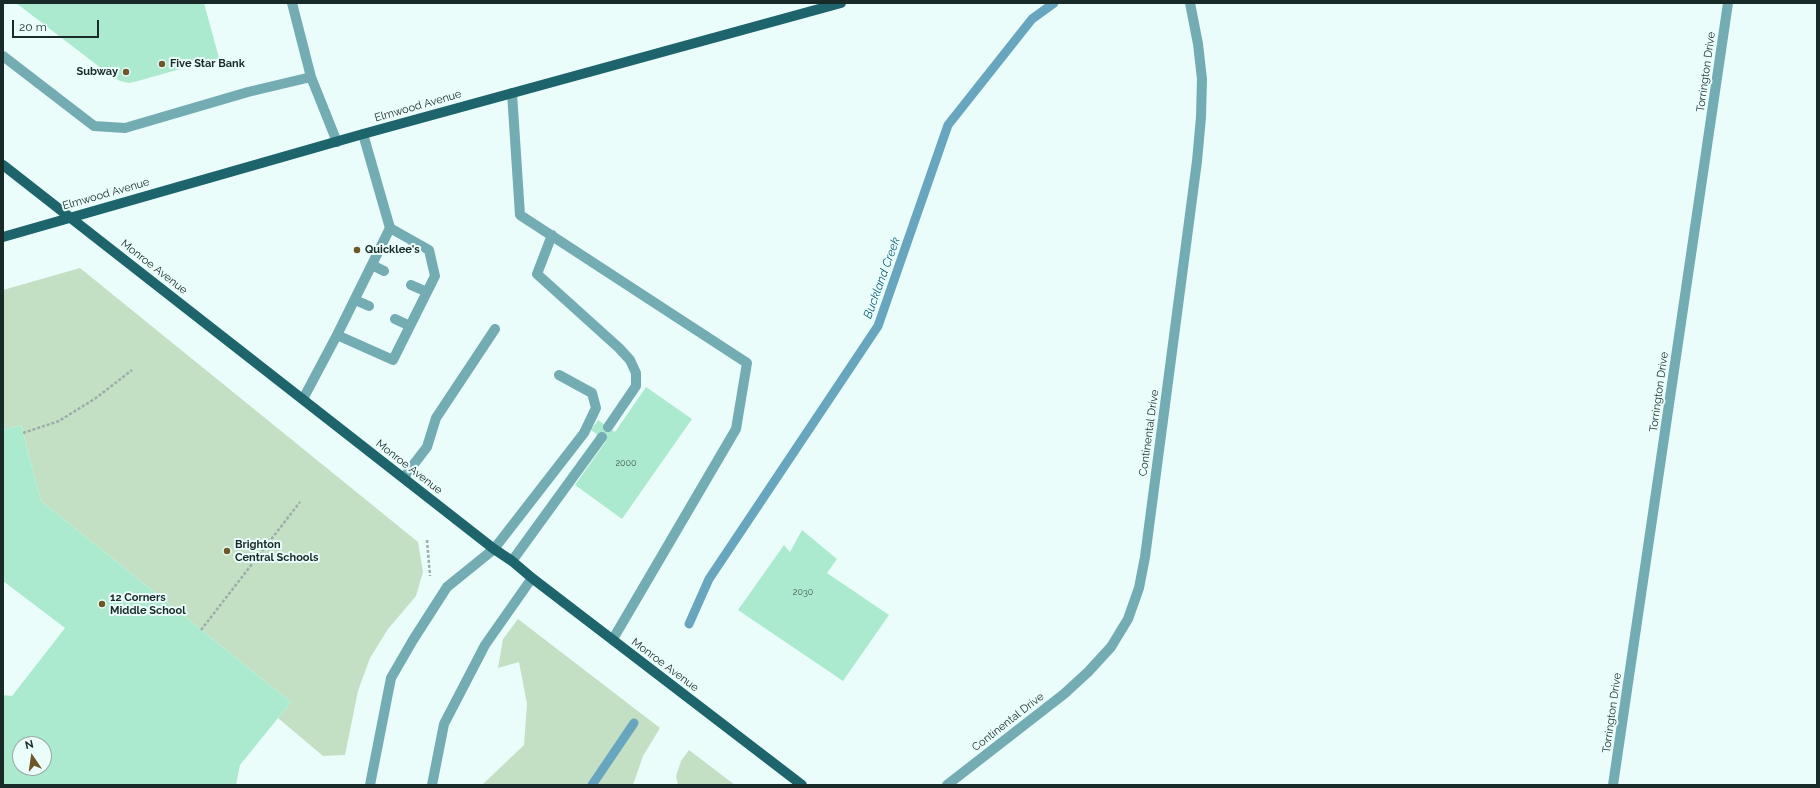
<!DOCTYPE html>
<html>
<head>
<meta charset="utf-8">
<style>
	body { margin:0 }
	#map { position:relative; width:1820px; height:788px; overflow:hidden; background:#ebfdfa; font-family:Raleway,sans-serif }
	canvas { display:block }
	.frame { position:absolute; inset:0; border:4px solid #192b28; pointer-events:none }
	.north { position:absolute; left:12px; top:736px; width:40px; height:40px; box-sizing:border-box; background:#ebfdfa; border:1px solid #97a9a6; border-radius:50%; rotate:347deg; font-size:11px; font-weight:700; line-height:16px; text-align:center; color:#192b28 }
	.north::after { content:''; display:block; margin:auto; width:14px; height:18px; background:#6e5828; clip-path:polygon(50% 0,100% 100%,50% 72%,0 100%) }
	.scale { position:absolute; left:12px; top:20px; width:87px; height:18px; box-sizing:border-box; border:2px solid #192b28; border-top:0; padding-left:5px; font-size:12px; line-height:14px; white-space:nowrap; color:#192b28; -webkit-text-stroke:3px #ebfdfa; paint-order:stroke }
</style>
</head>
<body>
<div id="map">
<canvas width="1820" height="788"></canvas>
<div class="frame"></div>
<div class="north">N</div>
<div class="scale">20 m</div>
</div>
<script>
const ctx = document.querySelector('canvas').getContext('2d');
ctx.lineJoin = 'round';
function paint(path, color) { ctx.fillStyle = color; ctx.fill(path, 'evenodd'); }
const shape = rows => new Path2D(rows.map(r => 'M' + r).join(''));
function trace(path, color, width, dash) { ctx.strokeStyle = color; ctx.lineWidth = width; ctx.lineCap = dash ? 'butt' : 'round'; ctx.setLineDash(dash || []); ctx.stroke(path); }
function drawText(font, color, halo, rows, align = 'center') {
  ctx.font = font + ' Raleway,sans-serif'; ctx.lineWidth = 4; ctx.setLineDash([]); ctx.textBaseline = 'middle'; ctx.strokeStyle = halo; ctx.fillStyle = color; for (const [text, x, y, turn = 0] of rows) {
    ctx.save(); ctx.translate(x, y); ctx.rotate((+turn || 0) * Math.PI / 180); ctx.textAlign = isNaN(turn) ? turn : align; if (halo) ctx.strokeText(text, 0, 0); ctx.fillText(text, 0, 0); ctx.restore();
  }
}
const green = shape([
	[80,268,418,542,423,572,416,596,388,629,370,658,358,691,345,755,323,756,278,718,291,702,41,501,21,425,3,430,3,290],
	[518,619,660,728,643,756,633,785,482,785,524,745,527,704,519,662,498,668,503,639],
	[689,750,735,785,678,785,676,776,681,761]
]);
const stream = shape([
	[689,624,709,579,878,326,948,125,1032,19,1054,3],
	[592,785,634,723]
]);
const building = shape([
	[16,3,204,3,219,58,138,81,129,83,120,81,110,75],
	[646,387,692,419,622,519,575,485,606,441,591,430,598,420,615,432],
	[21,425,41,501,291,702,240,765,236,785,3,785,3,695,12,696,65,628,3,581,3,430],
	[20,744,44,744,44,768,20,768],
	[802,530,837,559,827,573,889,615,843,681,738,610,784,545,790,552]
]);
const path = shape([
	[23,433,59,421,96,398,132,370],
	[427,540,430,576],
	[201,630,300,502]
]);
const lane = shape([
	[292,3,311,77,337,142],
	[3,56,94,126,125,128,248,92,311,77],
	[512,93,520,215,747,363,736,429,613,639],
	[363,134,390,228,429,250,435,276,393,360,337,335,390,228],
	[552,235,537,274,619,348,630,360,636,373,636,386,608,427],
	[372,265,384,271],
	[411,285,427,292],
	[355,300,369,306],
	[395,319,410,326],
	[303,399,337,335],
	[404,477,427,447,436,418,495,329],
	[512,561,602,437],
	[370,785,391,678,413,640,447,587,494,549,584,433,596,408,592,393,559,375],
	[432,785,444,724,485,645,532,578]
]);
const street = shape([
	[947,785,1064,694,1088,672,1111,647,1128,619,1139,588,1145,557,1197,161,1201,117,1202,79,1198,44,1190,3],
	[1613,785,1728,3]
]);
const primary = shape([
	[3,165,494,549,512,561,532,578,802,785],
	[3,237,363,134,841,3]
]);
const markers = [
	[162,64,4,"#6e5828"],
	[126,72,4,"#6e5828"],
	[357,250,4,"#6e5828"],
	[227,551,4,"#6e5828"],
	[102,604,4,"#6e5828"]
];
const numberNames = [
	["2000",626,463],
	["2030",803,592]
];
const poiNames = [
	["Five Star Bank",170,64],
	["Subway",118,72,"right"],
	["Quicklee's",365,250],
	["Brighton",235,545],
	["Central Schools",235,558],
	["12 Corners",110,598],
	["Middle School",110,611]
];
const streetNames = [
	["Torrington Drive",1706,72,-82],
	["Elmwood Avenue",418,106,-16],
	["Elmwood Avenue",106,194,-16],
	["Monroe Avenue",154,267,38],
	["Torrington Drive",1659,392,-82],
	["Continental Drive",1149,433,-82],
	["Monroe Avenue",409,467,38],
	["Monroe Avenue",665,665,37],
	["Torrington Drive",1612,713,-82],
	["Continental Drive",1008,722,-38]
];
const waterNames = [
	["Buckland Creek",882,278,-70]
];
paint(green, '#c3e0c4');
trace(stream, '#68a5bf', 9);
paint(building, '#aceacf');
trace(path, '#9badaa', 2.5, [3, 2]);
trace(lane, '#73acb3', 10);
trace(street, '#73acb3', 10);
trace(primary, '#1e646c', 10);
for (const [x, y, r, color] of markers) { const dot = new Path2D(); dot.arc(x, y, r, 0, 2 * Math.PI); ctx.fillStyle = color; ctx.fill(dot); trace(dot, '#ebfdfa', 1.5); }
drawText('9px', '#3e5b52', null, numberNames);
drawText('bold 11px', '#192b28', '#ebfdfa', poiNames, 'left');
drawText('11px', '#192b28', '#ebfdfa', streetNames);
drawText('italic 12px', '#0a5e78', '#ebfdfa', waterNames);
</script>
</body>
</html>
